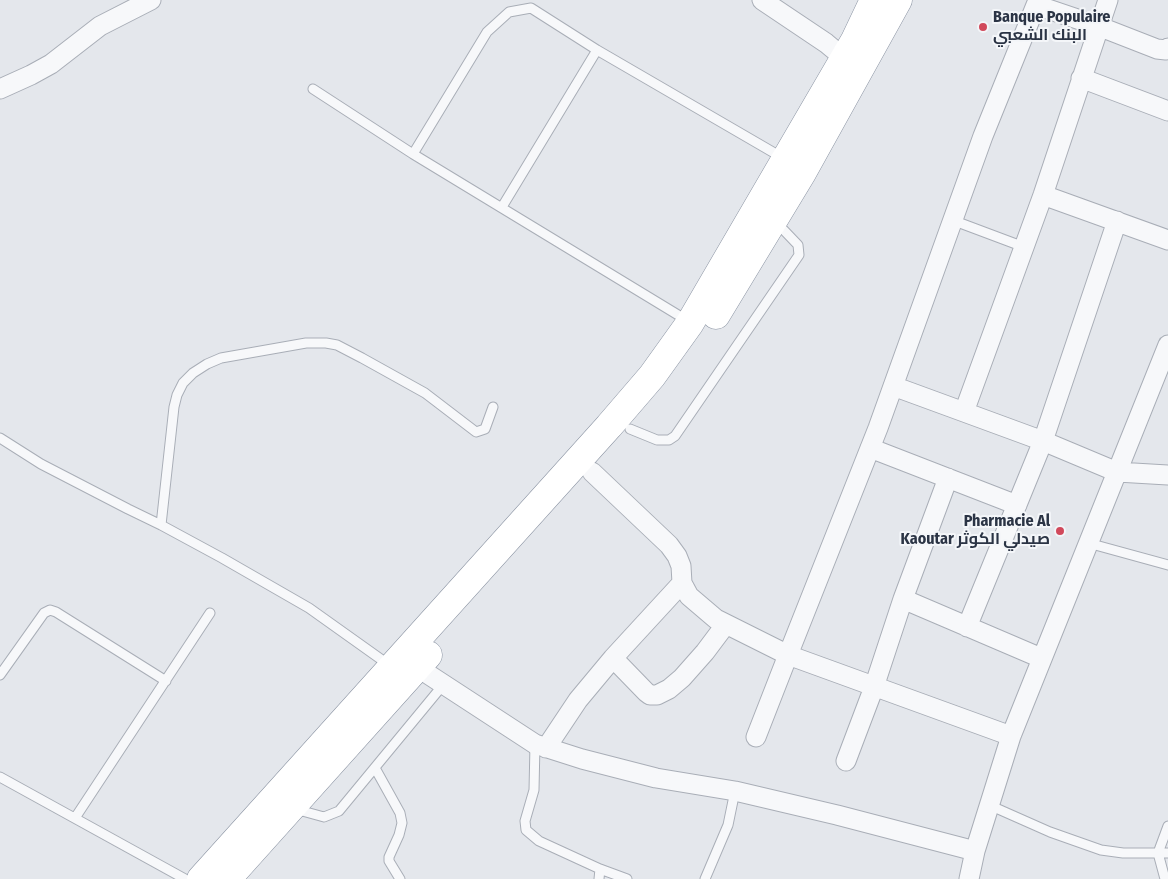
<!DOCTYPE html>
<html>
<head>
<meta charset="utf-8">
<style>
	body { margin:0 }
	canvas { display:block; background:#e4e7ec }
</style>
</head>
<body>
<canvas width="1168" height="879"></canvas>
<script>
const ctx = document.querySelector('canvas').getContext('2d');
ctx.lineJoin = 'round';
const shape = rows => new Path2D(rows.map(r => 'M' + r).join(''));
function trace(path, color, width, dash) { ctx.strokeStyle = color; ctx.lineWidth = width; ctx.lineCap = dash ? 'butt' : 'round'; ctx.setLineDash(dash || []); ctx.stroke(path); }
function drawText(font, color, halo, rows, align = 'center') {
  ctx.font = font + ' "Fira Sans Condensed",Cairo,sans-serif'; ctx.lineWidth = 4; ctx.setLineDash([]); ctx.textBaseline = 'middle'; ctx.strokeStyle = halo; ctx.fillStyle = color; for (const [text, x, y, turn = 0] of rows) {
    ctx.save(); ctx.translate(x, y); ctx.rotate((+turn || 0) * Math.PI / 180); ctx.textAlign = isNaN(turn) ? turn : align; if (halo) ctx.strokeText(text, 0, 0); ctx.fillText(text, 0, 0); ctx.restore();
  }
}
const lane = shape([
	[313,89,413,154,688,321],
	[413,154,487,32,509,12,531,8,597,50,783,158],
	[502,207,597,50],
	[952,220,1024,247],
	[630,429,657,440,669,440,675,436,799,255,798,245,776,222],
	[0,438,41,464,128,509,161,525,222,558,309,608,389,665],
	[161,525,174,407,177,395,183,383,193,373,207,364,221,358,306,343,326,343,337,345,362,358,425,393,476,432,485,429,493,407],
	[1088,543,1168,565],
	[0,675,44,613,50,610,56,612,166,681],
	[535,744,534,790,525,821,526,830,539,841,600,869],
	[375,768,400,813,402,823,399,835,389,857,389,861,400,879],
	[0,777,185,879],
	[989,805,1050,832,1101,850,1123,853,1168,853],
	[295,809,324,817,339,811,443,685],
	[75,818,210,613],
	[599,879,600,869,627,879],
	[705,879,728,825,735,791],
	[1165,879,1158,853,1168,826]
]);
const street = shape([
	[762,0,826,43,844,58],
	[1081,78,1168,111],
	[0,89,31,75,51,64,100,26,151,0],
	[1043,195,1168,240],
	[893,386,964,412,1043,195,1108,0],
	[964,412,1043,441,1117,472,1168,475],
	[870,448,1017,505],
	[592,472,669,545,677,556,681,566,682,583,689,596,716,619,788,655,878,428,983,136,1036,5,1098,26,1157,49,1166,50,1168,48],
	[903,599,948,478],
	[967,627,1043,441,1117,221],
	[613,658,646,692,650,695,657,695,669,689,682,678,705,652,726,624],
	[417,667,535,744,582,759,656,778,735,791,837,815,975,851],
	[756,737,788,655,1011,736],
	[546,748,578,700,613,658,682,583],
	[846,761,874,687,903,599,1041,658],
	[969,879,975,851,1011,736,1168,345]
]);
const highway = shape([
	[716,315,802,173,898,0],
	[201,879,609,426,652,376,690,323,855,40,874,0],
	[227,879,428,655]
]);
const markers = [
	[983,27,5,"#d1495b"],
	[1060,531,5,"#d1495b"]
];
const poiNames = [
	["Banque Populaire",993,18],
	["البنك الشعبي",993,36],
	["Pharmacie Al",1050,522,"right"],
	["Kaoutar صيدلي الكوثر",1050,540,"right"]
];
trace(lane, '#a9aeb7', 11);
trace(street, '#a9aeb7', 21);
trace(highway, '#8b94a3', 29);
trace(lane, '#f7f8fa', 9);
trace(street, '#f7f8fa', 19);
trace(highway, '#fff', 28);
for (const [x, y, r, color] of markers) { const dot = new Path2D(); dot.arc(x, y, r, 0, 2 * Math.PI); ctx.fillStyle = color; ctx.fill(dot); trace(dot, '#f4f6f9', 2); }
drawText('bold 16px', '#2b3445', '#f4f6f9', poiNames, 'left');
</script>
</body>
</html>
